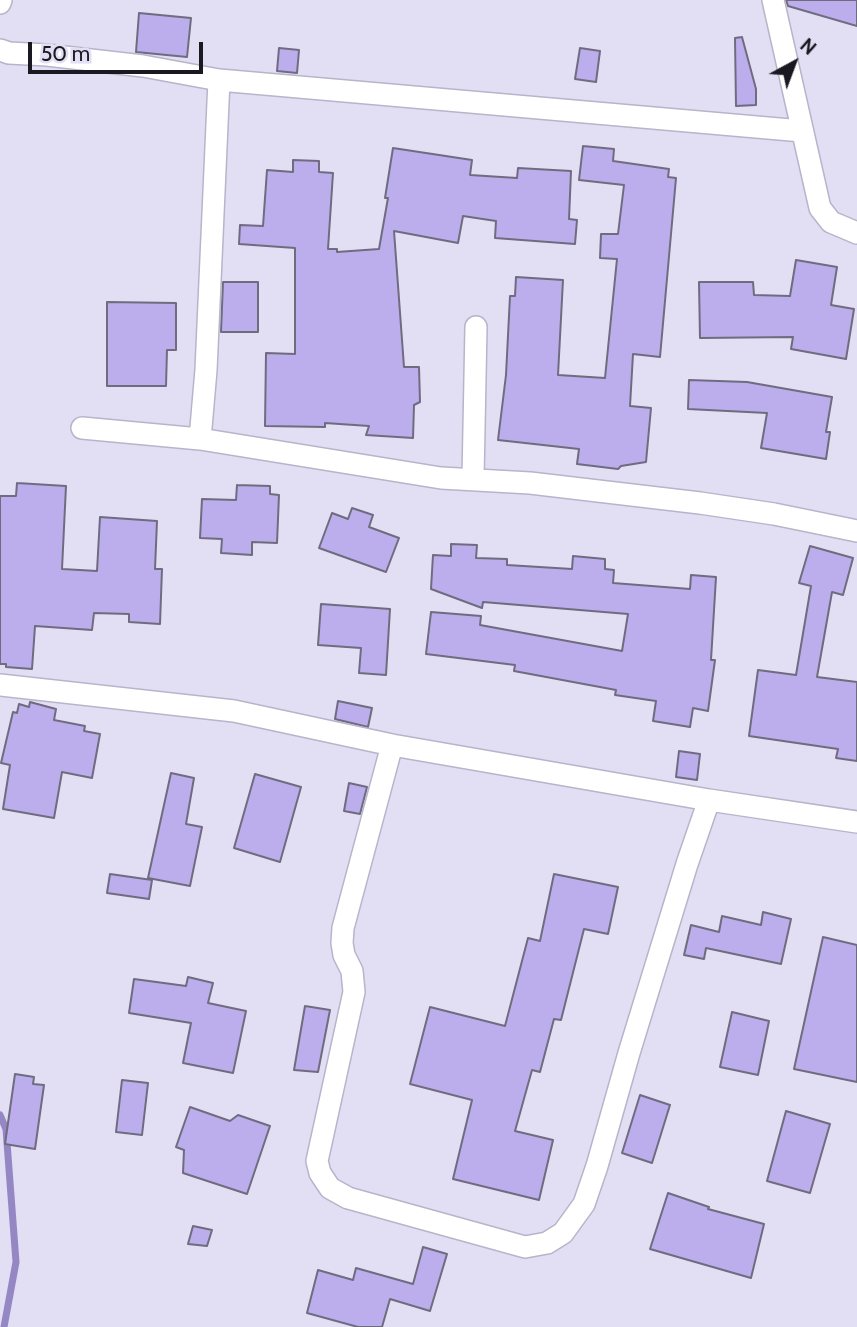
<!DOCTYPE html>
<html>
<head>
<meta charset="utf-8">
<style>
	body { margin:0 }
	#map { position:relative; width:857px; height:1327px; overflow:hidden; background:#e2def4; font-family:Cabin,sans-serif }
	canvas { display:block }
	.north { position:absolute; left:759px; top:28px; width:70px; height:70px; -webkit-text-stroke:5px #e2def4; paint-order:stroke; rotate:41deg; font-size:19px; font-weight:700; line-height:28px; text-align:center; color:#1a1820 }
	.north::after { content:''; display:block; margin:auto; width:24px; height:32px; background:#1a1820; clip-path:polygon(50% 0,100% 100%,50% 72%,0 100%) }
	.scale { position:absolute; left:28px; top:42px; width:175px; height:32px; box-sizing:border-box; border:4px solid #1a1820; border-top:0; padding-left:9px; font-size:21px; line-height:24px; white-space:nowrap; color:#1a1820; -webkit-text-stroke:5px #e2def4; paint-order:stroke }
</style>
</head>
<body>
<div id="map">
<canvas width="857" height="1327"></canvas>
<div class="north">N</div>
<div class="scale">50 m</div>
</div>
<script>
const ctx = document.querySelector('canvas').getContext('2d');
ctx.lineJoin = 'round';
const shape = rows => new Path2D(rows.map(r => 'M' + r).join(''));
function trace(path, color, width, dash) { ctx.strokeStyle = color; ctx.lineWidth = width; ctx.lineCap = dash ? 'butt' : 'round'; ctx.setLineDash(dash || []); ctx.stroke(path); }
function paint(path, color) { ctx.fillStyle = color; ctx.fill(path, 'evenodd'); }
const stream = shape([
	[0,1115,6,1129,16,1262,4,1327]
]);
const building = shape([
	[786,0,857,0,857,26,788,6,786,0],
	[139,13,191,18,187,57,136,52,139,13],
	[742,37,756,89,756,105,736,106,735,38,742,37],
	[279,48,299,50,297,73,277,71,279,48],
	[580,48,600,51,596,82,575,79,580,48],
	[583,146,614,149,613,161,669,169,668,177,676,178,660,357,633,354,630,406,651,408,646,462,621,466,618,469,577,464,579,449,498,440,506,375,510,296,515,296,516,277,563,280,558,375,605,378,617,259,600,258,601,234,618,234,624,185,579,180,583,146],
	[393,148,472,160,470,175,517,178,518,168,571,171,569,219,577,220,575,244,495,238,496,221,463,216,458,243,394,231,404,367,419,367,420,402,414,405,413,438,366,435,369,426,325,423,325,427,265,426,266,353,295,354,295,248,239,244,240,225,263,226,267,170,293,172,293,160,319,161,319,172,333,173,328,249,337,249,337,252,379,249,388,198,385,198,393,148],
	[796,260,837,267,831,305,854,309,846,359,791,349,793,337,700,338,699,282,753,282,754,295,790,296,796,260],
	[223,282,258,282,258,332,221,332,223,282],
	[107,302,176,303,176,350,167,350,166,386,107,386,107,302],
	[689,380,747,382,832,397,826,432,830,432,826,459,761,448,767,413,688,409,689,380],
	[17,483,66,486,62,569,97,571,100,517,157,521,155,569,162,569,160,624,129,622,129,614,94,613,92,630,35,626,32,669,6,667,6,664,0,664,0,496,16,496,17,483],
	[237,485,270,486,270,494,279,495,277,543,252,542,252,555,221,553,222,539,200,538,202,499,236,500,237,485],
	[352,508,373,515,369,527,399,538,386,572,319,548,332,513,348,519,352,508],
	[451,544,477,545,476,558,507,559,507,565,572,569,573,556,605,559,605,569,614,570,613,583,690,589,691,575,716,577,711,660,715,660,708,711,693,708,690,727,653,721,656,701,615,695,616,690,514,671,515,665,426,654,431,612,481,616,480,625,622,651,628,614,483,602,482,608,431,589,433,555,451,556,451,544],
	[810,546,853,558,843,595,832,592,817,677,857,682,857,761,836,758,838,749,749,736,758,670,796,675,811,586,799,583,810,546],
	[321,604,390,609,386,675,359,673,361,648,318,645,321,604],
	[338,701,372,708,368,727,335,719,338,701],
	[30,702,56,709,54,720,85,726,84,731,100,734,92,778,62,772,54,818,3,809,10,765,1,763,13,712,17,713,19,704,29,707,30,702],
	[679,751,700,754,697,780,676,777,679,751],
	[171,773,194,778,186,824,202,827,190,886,148,878,171,773],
	[255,774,301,787,280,862,234,848,255,774],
	[349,783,367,787,360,814,344,811,349,783],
	[110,874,152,880,149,899,107,893,110,874],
	[554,874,618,887,608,934,584,929,561,1020,554,1019,540,1072,532,1070,515,1131,553,1140,539,1200,453,1179,472,1100,410,1084,430,1007,505,1026,528,938,540,941,554,874],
	[763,912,791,919,781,964,706,948,704,959,684,955,691,925,719,932,722,916,761,925,763,912],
	[823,937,857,945,857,1082,794,1069,823,937],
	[188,977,213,983,208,1003,246,1011,233,1073,183,1063,191,1023,129,1013,134,979,186,986,188,977],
	[305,1006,330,1010,318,1072,294,1070,305,1006],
	[732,1012,769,1021,758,1075,720,1067,732,1012],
	[15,1074,34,1077,33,1084,44,1085,35,1149,5,1144,15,1074],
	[122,1080,148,1083,142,1135,116,1132,122,1080],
	[640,1095,670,1105,652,1163,622,1153,640,1095],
	[190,1107,230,1121,238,1115,270,1126,247,1194,183,1173,184,1150,176,1147,190,1107],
	[786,1111,830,1124,810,1193,767,1181,786,1111],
	[668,1193,709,1207,708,1209,764,1224,751,1278,650,1249,668,1193],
	[193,1226,212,1230,207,1246,188,1244,193,1226],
	[423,1247,447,1254,430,1311,390,1299,382,1327,358,1327,307,1313,318,1270,353,1280,356,1268,413,1284,423,1247]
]);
const minor = shape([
	[773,0,820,208,831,222,857,233],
	[0,3,1,0],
	[0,50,9,53,47,55,143,66,219,80,802,131],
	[82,428,200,439,441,478,530,483,700,503,774,514,857,531],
	[200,439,206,370,219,80],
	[473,478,476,327],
	[0,685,234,711,392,745,709,800,857,822],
	[392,745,343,928,342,943,344,955,352,971,354,992,317,1161,320,1173,330,1188,348,1198,525,1247,547,1243,563,1233,584,1204,597,1166,629,1053,687,864,709,800]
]);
trace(stream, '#9587c4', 7);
paint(building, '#bcaeed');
trace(building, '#706c7f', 2);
trace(minor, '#b8b4c9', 24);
trace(minor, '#fff', 21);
</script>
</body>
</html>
